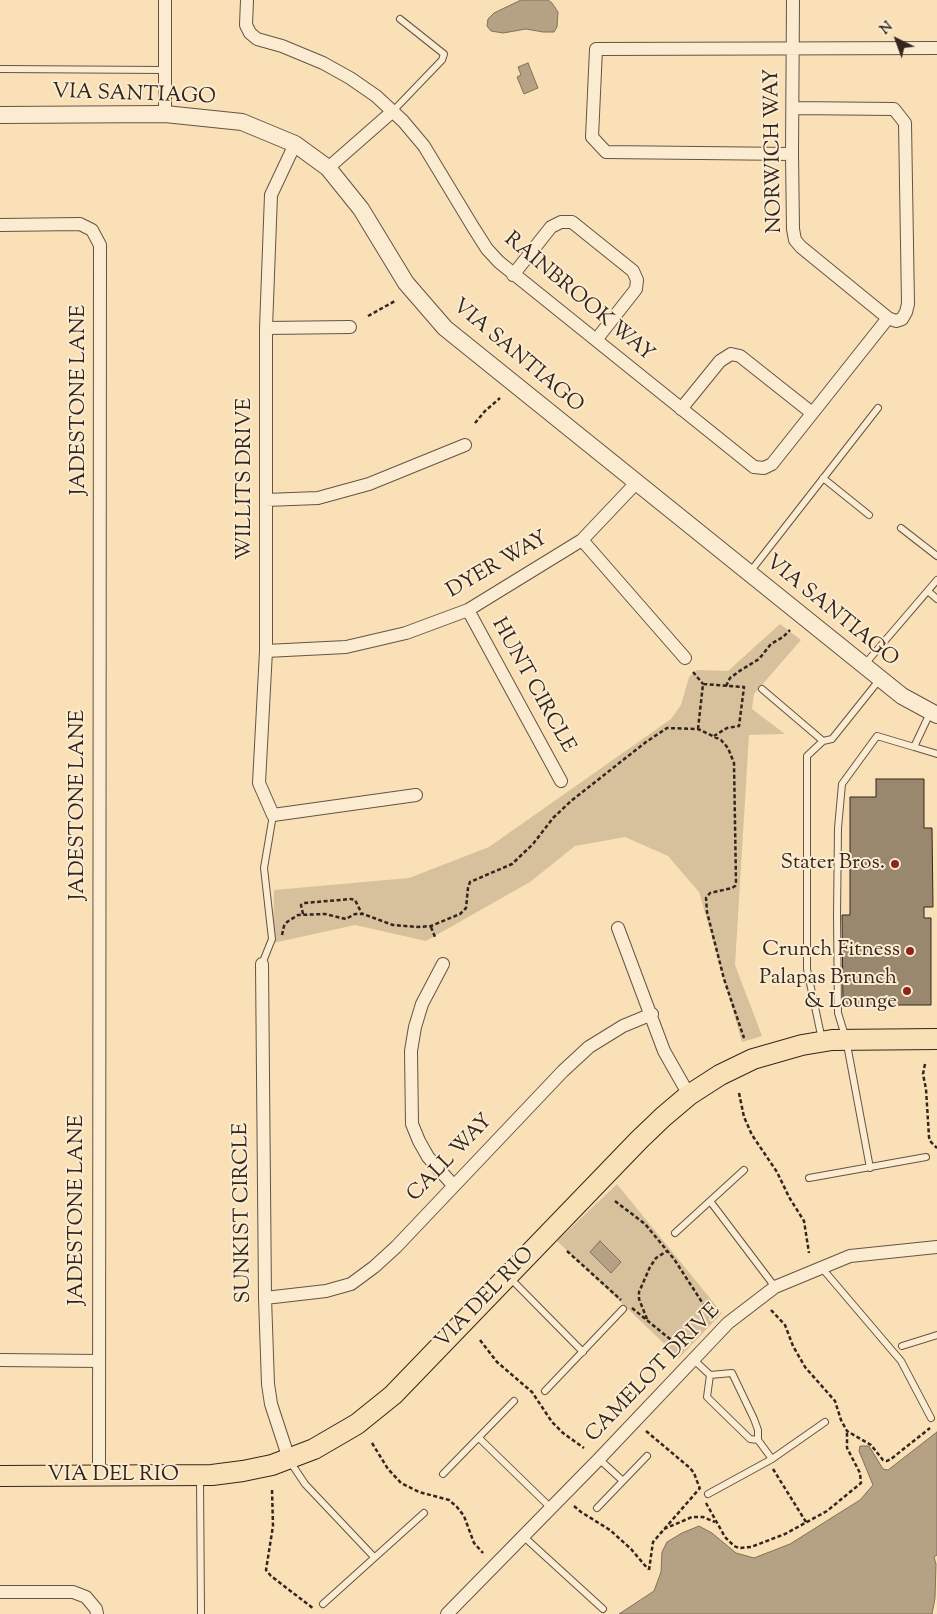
<!DOCTYPE html>
<html>
<head>
<meta charset="utf-8">
<style>
	body { margin:0 }
	#map { position:relative; width:937px; height:1614px; overflow:hidden; background:#f9e0b6; font-family:"Sorts Mill Goudy",serif }
	canvas { display:block }
	.north { position:absolute; left:872px; top:15px; width:50px; height:50px; -webkit-text-stroke:4px #fbebd0; paint-order:stroke; rotate:318deg; font-size:14px; font-weight:700; line-height:20px; text-align:center; color:#32261f }
	.north::after { content:''; display:block; margin:auto; width:18px; height:22px; background:#32261f; clip-path:polygon(50% 0,100% 100%,50% 72%,0 100%) }
</style>
</head>
<body>
<div id="map">
<canvas width="937" height="1614"></canvas>
<div class="north">N</div>
</div>
<script>
const ctx = document.querySelector('canvas').getContext('2d');
ctx.lineJoin = 'round';
function paint(path, color) { ctx.fillStyle = color; ctx.fill(path, 'evenodd'); }
const shape = rows => new Path2D(rows.map(r => 'M' + r).join(''));
function trace(path, color, width, dash) { ctx.strokeStyle = color; ctx.lineWidth = width; ctx.lineCap = dash ? 'butt' : 'round'; ctx.setLineDash(dash || []); ctx.stroke(path); }
function drawText(font, color, halo, rows, align = 'center') {
  ctx.font = font + ' "Sorts Mill Goudy",serif'; ctx.lineWidth = 4; ctx.setLineDash([]); ctx.textBaseline = 'middle'; ctx.strokeStyle = halo; ctx.fillStyle = color; for (const [text, x, y, turn = 0] of rows) {
    ctx.save(); ctx.translate(x, y); ctx.rotate((+turn || 0) * Math.PI / 180); ctx.textAlign = isNaN(turn) ? turn : align; if (halo) ctx.strokeText(text, 0, 0); ctx.fillText(text, 0, 0); ctx.restore();
  }
}
const green = shape([
	[780,624,801,640,754,694,752,709,785,734,749,735,735,965,762,1036,742,1042,699,892,668,856,625,837,575,846,530,882,426,941,355,925,273,943,274,890,409,878,489,847,671,719,681,705,689,677,697,670,728,671],
	[617,1184,722,1313,679,1358,557,1241]
]);
const water = shape([
	[521,0,548,0,552,3,558,12,557,27,554,32,543,32,526,29,503,33,491,31,487,26,488,19,494,13,521,0],
	[528,63,538,88,524,94,517,77,521,75,518,67,528,63],
	[600,1241,621,1262,611,1273,590,1252,600,1241],
	[937,1432,937,1555,934,1557,936,1564,935,1598,932,1614,619,1614,654,1591,661,1572,662,1552,667,1542,682,1533,699,1526,712,1533,736,1553,754,1558,790,1544,860,1500,873,1485,859,1451,860,1446,869,1446,883,1469,888,1470,937,1432]
]);
const building = shape([
	[876,779,924,779,924,828,932,828,933,907,924,907,924,918,931,918,931,1005,843,1005,842,915,850,915,850,797,876,797,876,779]
]);
const path = shape([
	[368,316,395,301],
	[475,423,485,411,500,398],
	[693,672,703,684],
	[726,686,730,678,741,670,759,659,771,644,783,637,790,630],
	[698,729,703,684,744,687,739,726,727,728,714,736],
	[303,914,301,905,304,903,351,899,355,900,362,914],
	[431,927,435,937],
	[282,935,284,926,287,922,298,915,325,914,346,919,355,914,363,914,393,925,418,927,431,926,460,914,466,908,468,888,470,882,512,864,533,844,553,818,571,801,646,742,667,728,698,729,721,740,728,748,734,763,736,883,735,886,732,888,710,893,706,898,707,912,724,979,744,1038],
	[925,1064,923,1074,926,1089,929,1137,930,1141,937,1148],
	[739,1093,744,1117,752,1135,777,1172,789,1197,804,1221,809,1253],
	[615,1201,645,1224,674,1259,711,1316],
	[567,1251,621,1300],
	[632,1308,681,1348],
	[771,1310,785,1325,793,1346,805,1367,835,1401,841,1420,847,1431,871,1445,883,1460,887,1461,891,1459,930,1428],
	[647,1319,639,1299,639,1292,650,1267,656,1258,667,1251],
	[480,1340,497,1362,532,1392,552,1422,563,1433,584,1448],
	[646,1431,690,1468,694,1473,700,1489],
	[372,1443,388,1469,401,1483,419,1492,449,1500,457,1507,464,1516,474,1543,483,1553],
	[773,1469,806,1522],
	[272,1490,273,1526,266,1570,271,1576,314,1609],
	[706,1503,725,1537,734,1546,739,1548,751,1547,785,1534,827,1511,861,1483,860,1473,847,1448,847,1431],
	[574,1506,581,1512,610,1530,631,1549,648,1569],
	[664,1529,692,1517,703,1517,715,1522],
	[649,1570,653,1542,700,1488]
]);
const service = shape([
	[0,69,165,70],
	[393,111,442,60,444,54,400,19],
	[823,478,869,515],
	[901,528,937,556],
	[750,572,878,408],
	[928,591,937,599],
	[865,664,937,580],
	[762,689,823,741,807,756,807,969,822,1040],
	[823,741,832,739,880,679],
	[914,747,937,754],
	[262,964,272,939,264,868,273,815],
	[870,1168,846,1039,838,1013,837,915,838,828,842,784,877,736,914,747,930,713],
	[809,1178,926,1157],
	[710,1201,775,1287],
	[675,1233,744,1170],
	[821,1267,901,1361,931,1418],
	[509,1277,583,1352],
	[902,1346,937,1335],
	[693,1359,710,1375,732,1373,754,1419,758,1430,758,1440,772,1459],
	[710,1375,707,1397,750,1439,758,1440],
	[545,1391,623,1309],
	[479,1438,551,1508],
	[599,1459,623,1481],
	[289,1460,305,1484,374,1557],
	[443,1474,514,1401],
	[200,1478,201,1614],
	[708,1494,772,1459,825,1422],
	[597,1508,647,1456],
	[523,1536,603,1609],
	[323,1604,424,1513]
]);
const minor = shape([
	[247,0,246,25,250,33,257,39,282,46,323,63,350,78,376,96,403,121,424,146,473,227,487,249,499,262,754,467,764,468,772,464,888,318,896,321,902,319,906,312,908,304,905,123,894,109,793,108],
	[793,0,792,154,793,229,795,240,801,247,888,318],
	[165,114,165,0],
	[295,144,271,195,266,328,266,651,259,783,273,815,416,795],
	[792,154,606,152,592,137,596,49,937,48],
	[328,168,393,111],
	[0,225,80,224,92,230,100,245,99,1476],
	[513,275,551,227,561,222,572,222,633,271,637,280,636,289,596,340],
	[266,328,350,327],
	[681,409,720,361,731,354,740,356,812,413],
	[266,500,318,498,369,484,465,445],
	[582,540,685,658],
	[468,610,561,781],
	[266,651,346,647,406,633,468,610,582,540,637,482],
	[618,928,664,1051,689,1095],
	[262,964,265,1298,268,1384,271,1404,289,1459],
	[443,964,422,1004,415,1027,411,1051,412,1124,419,1141,428,1157,453,1185],
	[265,1298,326,1291,351,1284,374,1267,396,1247,563,1071,589,1047,623,1026,652,1014],
	[0,1360,98,1361],
	[0,1592,73,1592,86,1597,96,1609,97,1614],
	[447,1614,599,1459,728,1323,775,1287,850,1256,937,1247]
]);
const tertiary = shape([
	[0,115,165,114,242,122,295,144,328,168,361,209,406,283,445,328,902,696,937,715]
]);
const primary = shape([
	[0,1476,212,1475,243,1471,272,1465,314,1449,357,1424,393,1395,639,1140,663,1117,689,1095,720,1075,753,1059,802,1045,832,1040,937,1039]
]);
const markers = [
	[895,864,5,"#8f2418"],
	[910,951,5,"#8f2418"],
	[907,991,5,"#8f2418"]
];
const streetNames = [
	["VIA SANTIAGO",134,96,2],
	["NORWICH WAY",775,151,-91],
	["RAINBROOK WAY",578,298,40],
	["VIA SANTIAGO",517,357,40],
	["JADESTONE LANE",80,400,-90],
	["WILLITS DRIVE",246,479,-90],
	["DYER WAY",498,566,-30],
	["VIA SANTIAGO",831,612,39],
	["HUNT CIRCLE",532,686,61],
	["JADESTONE LANE",79,805,-90],
	["CALL WAY",451,1159,-46],
	["JADESTONE LANE",78,1210,-90],
	["SUNKIST CIRCLE",244,1213,-91],
	["VIA DEL RIO",486,1299,-46],
	["CAMELOT DRIVE",654,1374,-46],
	["VIA DEL RIO",113,1476]
];
const poiNames = [
	["Stater Bros.",885,864],
	["Crunch Fitness",900,951],
	["Palapas Brunch",897,979],
	["& Lounge",897,1003]
];
paint(green, '#d7c09c');
paint(water, '#b5a183');
trace(water, '#81705b', 1);
paint(building, '#99876e');
trace(building, '#32261f', 1);
trace(service, '#645445', 8);
trace(minor, '#645445', 14);
trace(tertiary, '#645445', 18);
trace(primary, '#32261f', 22);
trace(path, '#32261f', 2.5, [4, 2.5]);
trace(service, '#fbebd0', 6);
trace(minor, '#fbebd0', 12);
trace(tertiary, '#fbebd0', 16);
trace(primary, '#f9e0b6', 20);
for (const [x, y, r, color] of markers) { const dot = new Path2D(); dot.arc(x, y, r, 0, 2 * Math.PI); ctx.fillStyle = color; ctx.fill(dot); trace(dot, '#fbebd0', 2); }
drawText('21px', '#32261f', '#fbebd0', streetNames);
drawText('21px', '#32261f', '#fbebd0', poiNames, 'right');
</script>
</body>
</html>
